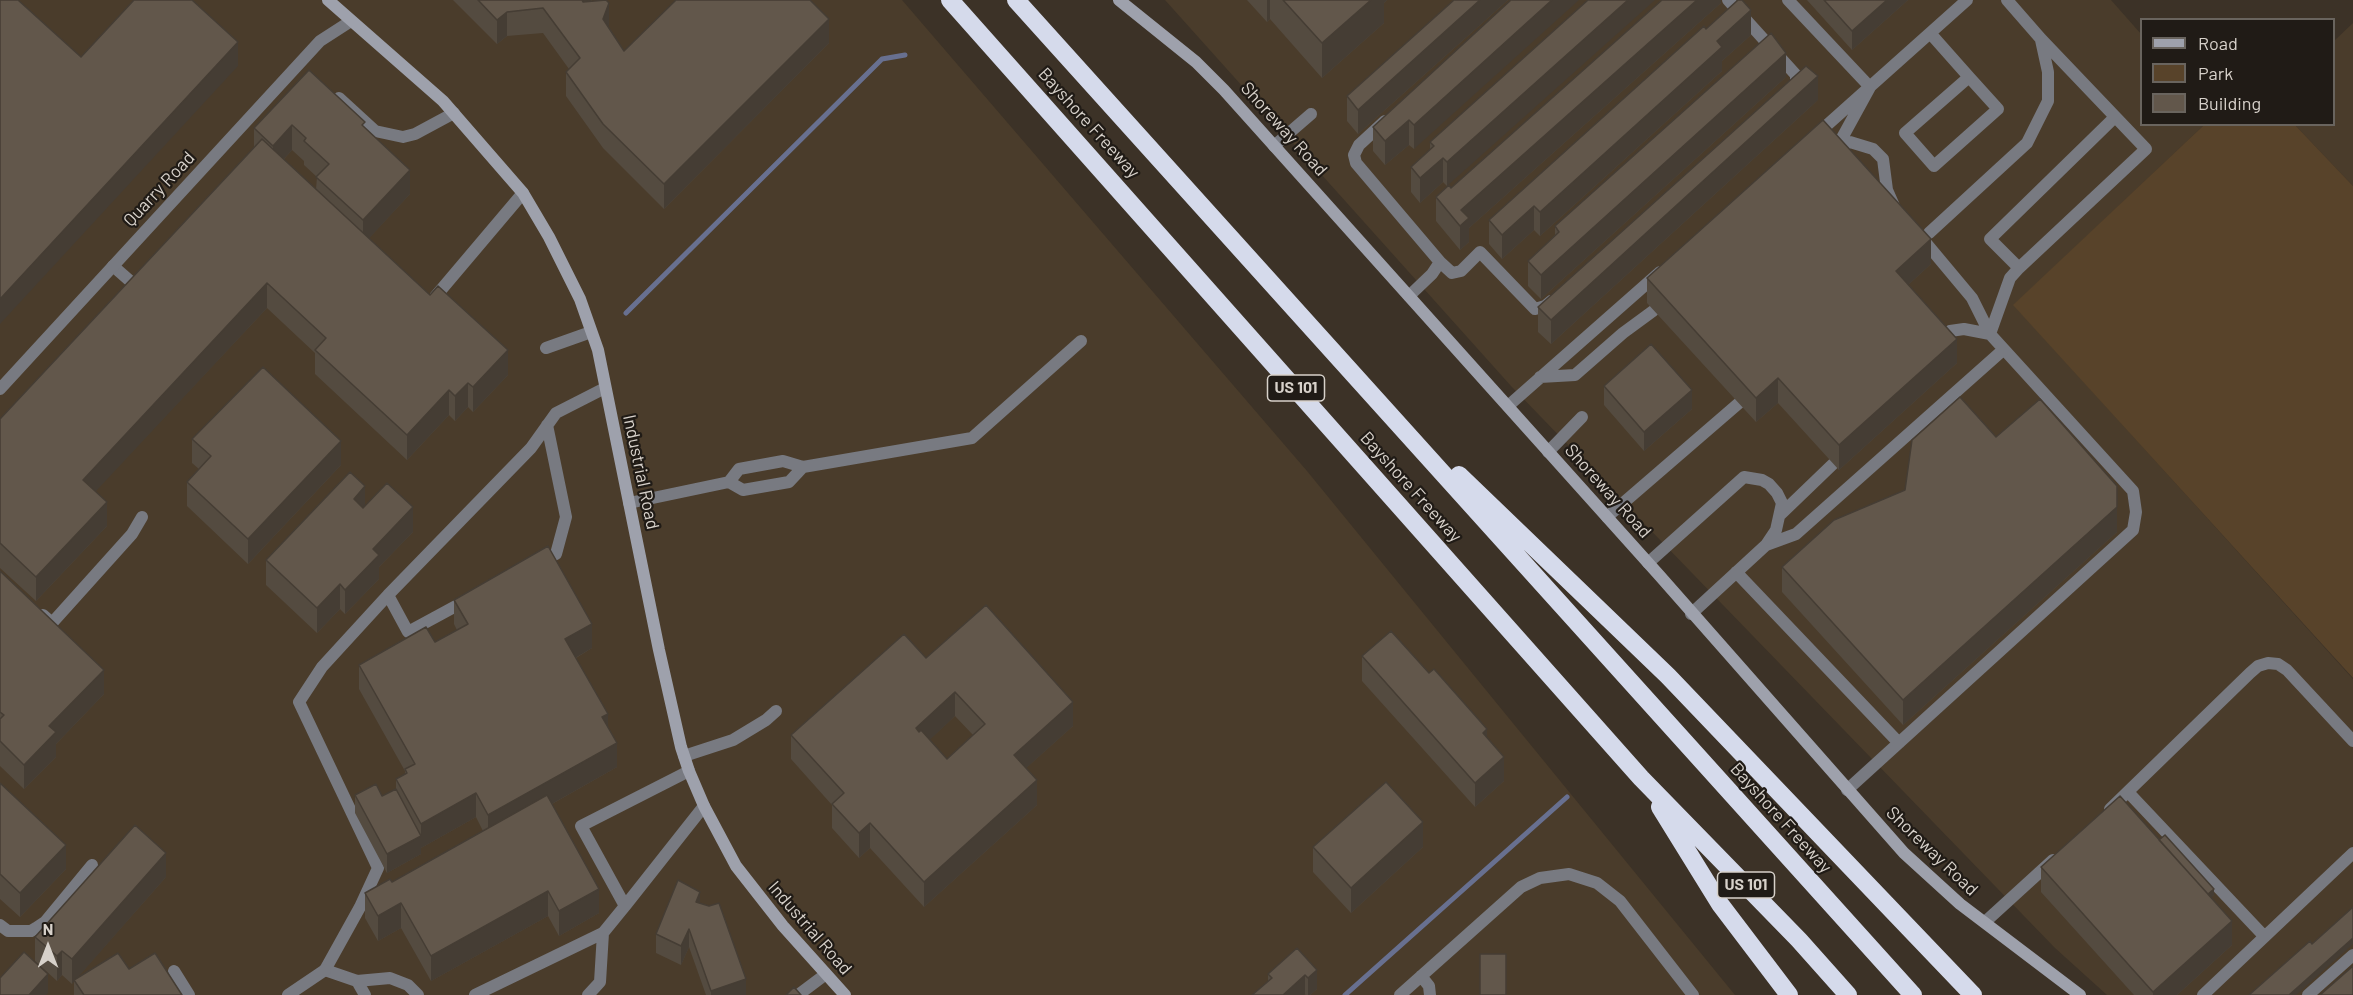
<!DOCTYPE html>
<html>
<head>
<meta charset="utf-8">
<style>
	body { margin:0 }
	#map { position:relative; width:2353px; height:995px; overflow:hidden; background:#3c3227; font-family:Barlow,sans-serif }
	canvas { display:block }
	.legend { position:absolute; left:2140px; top:18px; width:195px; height:108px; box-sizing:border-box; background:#201b16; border:2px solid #69645e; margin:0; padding:8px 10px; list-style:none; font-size:18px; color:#d7d1ca }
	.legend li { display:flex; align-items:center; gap:12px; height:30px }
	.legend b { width:30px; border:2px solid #69645e }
	.north { position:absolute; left:18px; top:917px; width:60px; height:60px; -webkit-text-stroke:4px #201b16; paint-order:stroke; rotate:0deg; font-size:16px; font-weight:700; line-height:24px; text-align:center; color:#d7d1ca }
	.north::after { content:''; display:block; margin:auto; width:21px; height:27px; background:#d7d1ca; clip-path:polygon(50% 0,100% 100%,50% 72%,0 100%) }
</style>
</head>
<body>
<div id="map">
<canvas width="2353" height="995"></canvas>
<ul class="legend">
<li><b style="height:8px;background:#9ea1ac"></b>Road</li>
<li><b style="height:16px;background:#58432a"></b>Park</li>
<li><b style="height:16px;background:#62574b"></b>Building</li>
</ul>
<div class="north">N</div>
</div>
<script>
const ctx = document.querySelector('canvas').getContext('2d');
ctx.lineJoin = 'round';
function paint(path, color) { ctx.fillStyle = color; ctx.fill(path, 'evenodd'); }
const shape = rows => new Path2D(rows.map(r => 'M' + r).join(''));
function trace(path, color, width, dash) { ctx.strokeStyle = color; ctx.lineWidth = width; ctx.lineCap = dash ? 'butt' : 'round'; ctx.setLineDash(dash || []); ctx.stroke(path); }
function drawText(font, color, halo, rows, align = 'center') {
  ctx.font = font + ' Barlow,sans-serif'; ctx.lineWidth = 4.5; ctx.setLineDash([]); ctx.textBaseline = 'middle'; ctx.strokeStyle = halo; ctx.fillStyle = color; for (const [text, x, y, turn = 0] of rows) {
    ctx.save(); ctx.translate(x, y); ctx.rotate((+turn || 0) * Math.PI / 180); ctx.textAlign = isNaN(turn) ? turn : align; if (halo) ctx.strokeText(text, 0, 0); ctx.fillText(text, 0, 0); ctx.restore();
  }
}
const built = shape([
	[0,0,902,0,1307,471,1735,995,0,995],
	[1165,0,2111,0,2141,34,2142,124,2204,125,2014,305,2353,679,2353,995,2107,995,2055,948,1511,386],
	[2353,23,2353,186,2295,125,2334,124,2334,41]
]);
const green = shape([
	[2204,125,2295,125,2353,186,2353,678,2013,305]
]);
const stream = shape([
	[626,313,882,59,905,55],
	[1345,995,1567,797]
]);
const lane = shape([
	[1728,0,1796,75,1796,83,1790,89],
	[1788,0,1870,87,1836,149],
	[2007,0,2041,39,2146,149,2019,268,1990,239,2115,117],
	[1930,33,1969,77,1998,109,1934,166,1905,133,1969,77],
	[339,98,375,131,403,137,415,134,454,113],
	[1385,121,1359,145,1354,155,1356,163,1440,262,1452,273,1461,271,1480,252,1535,309,1545,306,1551,301],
	[1817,134,1967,0],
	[1274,146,1311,114],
	[1837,148,1850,142,1873,149,1883,159,1887,190,1894,206],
	[1929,233,2027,143,2048,101,2048,72,2041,40],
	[113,266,138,288],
	[1409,296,1432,274,1440,262],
	[435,297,523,193],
	[1990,334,2010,278,2019,268],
	[1937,339,1950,331,1964,329,1990,334],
	[546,348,591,332],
	[1540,377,1575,375,1623,333,1653,311],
	[1508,406,1660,272],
	[1548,452,1582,417],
	[803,467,789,482,743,490,729,482,739,469,783,461,803,467,972,438,1081,341],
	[629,503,729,482],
	[1780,515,1833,464],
	[1607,517,1739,403],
	[538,563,556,554,566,517,547,425],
	[1648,563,1744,477,1762,480,1769,484,1777,493,1782,503,1776,530,1766,545],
	[1736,572,1899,743],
	[467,600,408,632,388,595,531,448,556,413,605,388],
	[1691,614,1766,545,1796,534,2003,350],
	[43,615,52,623,132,534,142,517],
	[684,756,733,740,766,720,776,711],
	[689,771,581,826,625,906,704,806],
	[1847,790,2133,530,2136,512,2133,491,1990,334,1972,298,1921,237],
	[2128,792,2264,936],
	[2110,809,2250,673,2258,666,2268,663,2278,664,2287,670,2353,741],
	[1985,922,2053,860],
	[0,925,8,931,31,931,36,928,45,922,92,865],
	[174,971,189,995],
	[1421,976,1429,986,1430,995],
	[357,981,390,978,408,985,418,995],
	[365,995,357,981,325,970,360,907,378,868,299,702,322,667,388,595],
	[475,995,603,933,625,906],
	[588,995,600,982,603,933],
	[798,995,826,974],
	[1400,995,1521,887,1540,878,1569,874,1597,883,1620,901,1693,995],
	[2203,995,2353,853],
	[2308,995,2353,955]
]);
const street = shape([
	[0,389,320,41,351,21],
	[288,995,325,970]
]);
const secondary = shape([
	[328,0,443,101,523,193,549,237,580,299,598,350,659,650,681,747,689,771,704,806,736,866,783,926,845,995],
	[1119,0,1196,62,1224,90,1659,575,1904,853,1960,904,2080,995]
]);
const highway = shape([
	[950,0,1641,778,1799,940,1848,995],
	[1016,0,1913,995],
	[1459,475,1668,676,1973,995],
	[1660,807,1720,904,1789,995]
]);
const wall = shape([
	[453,0,592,0,591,2,624,51,829,43,664,209,603,148,566,96,566,72,569,69,543,33,507,36,497,44],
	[1247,0,1387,0,1384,3,1384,23,1322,78,1270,19,1267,22],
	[1454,0,1508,0,1358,134,1347,121,1347,96],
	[1511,0,1414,149,1409,145,1385,165,1373,151,1373,127],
	[1588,0,1447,186,1443,182,1420,203,1411,192,1411,167,1430,150,1430,142],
	[1721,0,1721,3,1469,228,1469,242,1460,250,1436,221,1436,197,1451,188],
	[1807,0,1908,0,1852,50],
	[1706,29,1751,35,1722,61,1722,71,1540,236,1534,230,1502,259,1489,244,1489,220],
	[309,70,365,128,410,194,369,238,508,375,473,412,468,407,455,421,449,415,407,460,315,374,315,353,267,308,95,491,107,526,36,601,0,568,0,419,254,148,254,128],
	[292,150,304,161,304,165,317,177,316,189,284,159],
	[1786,77,1541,299,1528,286,1528,261,1555,235,1555,226],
	[1818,100,1551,344,1538,332,1538,307],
	[1931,264,1908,285,1957,363,1839,470,1778,403,1756,422,1647,303,1647,278],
	[1604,386,1692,409,1644,451,1604,405],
	[1996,437,2117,510,2117,532,1903,725,1782,592,1782,567,1905,490],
	[192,439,341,465,248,564,187,506,187,482,199,469,192,463],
	[365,506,413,532,379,567,379,579,345,614,340,609,317,633,266,585,266,560],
	[0,571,104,694,56,744,56,757,24,789,0,766],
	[454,600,592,648,576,658,608,726,617,767,552,804,599,913,559,936,548,916,431,981,401,928,378,941,365,918,365,893,392,882,483,831,476,817,421,848,421,854,387,873,355,813,355,795,382,796,396,789,396,779,405,774,405,771,359,689,359,665,435,642,457,630,454,624],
	[1362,656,1429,673,1487,738,1504,781,1475,807,1362,681],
	[926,658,1073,726,1026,768,1037,805,924,907,870,848,859,858,832,828,832,805,791,759,791,735],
	[955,716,973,735,947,759,929,740],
	[0,783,66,869,20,917,0,899],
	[2159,840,2214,895,2211,897,2232,945,2177,995,2134,995,2041,892,2041,867],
	[1313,847,1423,847,1351,913,1313,872],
	[166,877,75,980,129,969,182,995,74,995,74,981,72,984,62,975,57,981,35,961,35,937],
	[700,903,746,995,706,995,689,947,681,965,656,953,656,934],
	[1297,948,1317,989,1310,995,1306,995,1268,981,1268,974]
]);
const shadedWall = shape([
	[577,0,592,0,577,15],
	[1267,0,1270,0,1270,19,1267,22],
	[1371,0,1387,0,1384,3,1384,23,1322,78,1322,43],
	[1480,0,1508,0,1358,134,1358,110],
	[1552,0,1579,0,1414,149,1414,125],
	[1628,0,1655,0,1447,186,1447,162],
	[1697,0,1721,0,1721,3,1469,228,1469,242,1460,250,1460,226,1461,210],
	[1887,0,1908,0,1852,50,1852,31],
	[609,3,609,27,603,19],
	[1751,10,1751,35,1722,61,1722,71,1540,236,1540,212,1717,41],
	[507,12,507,36,497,44,497,20],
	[829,19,829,43,664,209,664,184],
	[238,42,238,66,0,324,0,299],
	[1786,53,1786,77,1541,299,1541,275],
	[1818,76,1818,100,1551,344,1551,320],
	[1409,120,1409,145,1385,165,1385,141],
	[292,125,292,150,273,171,273,146],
	[1443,158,1443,182,1420,203,1420,178],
	[410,170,410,194,363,245,363,220],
	[1534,206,1534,230,1502,259,1502,235],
	[1931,239,1931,264,1896,296,1896,271],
	[267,283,267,308,83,505,83,480],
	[1957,339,1957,363,1839,470,1839,445],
	[508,350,508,375,473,412,473,387],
	[1778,378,1778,403,1756,422,1756,398],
	[468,383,468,407,455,421,455,396],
	[449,390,449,415,407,460,407,435],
	[1692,390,1692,409,1644,451,1644,432],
	[341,441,341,465,248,564,248,539],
	[365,486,365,511,354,499],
	[2117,486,2117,532,1903,725,1903,700],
	[107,502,107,526,36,601,36,577],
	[413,507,413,532,379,567,379,579,345,614,345,590,373,549],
	[340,584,340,609,317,633,317,608],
	[592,624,592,648,565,664,565,639],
	[104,670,104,694,56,744,56,757,24,789,24,765,49,726],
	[955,692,955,716,916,753,916,728],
	[1073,702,1073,726,1014,779,1014,755],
	[608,714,608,738,602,717],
	[1487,729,1487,753,1483,733],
	[617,743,617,767,488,840,488,815],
	[1504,757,1504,781,1475,807,1475,783],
	[1037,780,1037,805,924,907,924,882],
	[476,793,476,817,421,848,421,854,387,873,387,854,421,836,421,824],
	[1423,822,1423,847,1351,913,1351,888],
	[870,823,870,848,859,858,859,833],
	[66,845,66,869,20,917,20,893],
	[166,853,166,877,72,984,72,959],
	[599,889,599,913,559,936,559,911],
	[2214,889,2214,895,2199,908,2199,902],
	[548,891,548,916,431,981,431,956],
	[700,892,700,910,696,902],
	[401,903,401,928,378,941,378,916],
	[2232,921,2232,945,2177,995,2153,995,2153,992],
	[689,929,689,947,681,965,681,946],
	[2353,938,2353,944,2296,995,2289,995],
	[62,951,62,975,57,981,57,956],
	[1317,970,1317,989,1310,995,1308,995,1308,978],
	[48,974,48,993,46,995,29,995],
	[1305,975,1305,994,1304,995,1283,995],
	[746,979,746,995,711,995,711,991]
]);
const building = shape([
	[0,0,18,0,81,57,134,0,192,0,238,42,0,299,0,0],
	[478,0,582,0,583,2,606,0,609,3,603,19,624,51,676,0,810,0,829,19,664,184,603,124,566,72,580,58,543,8,507,12,497,20,478,0],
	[1283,0,1371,0,1322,43,1283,0],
	[1454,0,1480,0,1358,110,1347,96,1454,0],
	[1511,0,1552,0,1414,125,1409,120,1385,141,1373,127,1511,0],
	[1588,0,1628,0,1447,162,1443,158,1420,178,1411,167,1434,146,1430,142,1588,0],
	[1662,0,1697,0,1461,210,1469,218,1460,226,1436,197,1449,185,1451,188,1662,0],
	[1738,0,1742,0,1751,10,1717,41,1722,47,1540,212,1534,206,1502,235,1489,220,1704,26,1706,29,1738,0],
	[1824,0,1887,0,1852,31,1824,0],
	[1771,33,1786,53,1541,275,1528,261,1559,232,1555,226,1771,33],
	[1806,66,1818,76,1551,320,1538,307,1806,66],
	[309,70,365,122,362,125,410,170,363,220,316,177,329,164,304,141,306,138,292,125,273,146,254,128,309,70],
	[1823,120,1931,239,1896,271,1957,339,1839,445,1778,378,1756,398,1647,278,1823,120],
	[262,139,430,295,438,286,508,350,473,387,468,383,455,396,449,390,407,435,315,350,326,338,267,283,83,480,107,502,36,577,0,543,0,419,262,139],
	[1651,344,1692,390,1644,432,1604,386,1651,344],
	[263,367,341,441,248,539,187,482,211,456,192,439,263,367],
	[1960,397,1996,437,2040,399,2117,486,2117,507,1903,700,1782,567,1834,520,1905,490,1912,440,1960,397],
	[350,472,365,486,354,499,363,508,387,483,413,507,373,549,379,555,345,590,340,584,317,608,266,560,350,472],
	[548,546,592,624,565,639,608,714,602,717,617,743,488,815,476,793,421,824,396,779,407,773,405,769,415,764,359,665,426,627,435,642,468,624,454,600,548,546],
	[0,571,104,670,49,726,56,732,24,765,0,741,0,719,4,715,0,712,0,571],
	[986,605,1073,702,1014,755,1037,780,924,882,870,823,859,833,832,804,844,793,791,735,904,634,926,658,986,605],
	[955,692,985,724,947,759,921,730,919,732,916,728,955,692],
	[1391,631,1429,673,1434,669,1487,729,1483,733,1504,757,1475,783,1362,656,1391,631],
	[1386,782,1423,822,1351,888,1313,847,1386,782],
	[0,783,66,845,20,893,0,874,0,783],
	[376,784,382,796,396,789,421,836,387,854,355,795,376,784],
	[547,795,599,889,559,911,548,891,431,956,401,903,378,916,365,893,390,879,392,882,547,795],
	[2120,796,2232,921,2153,992,2041,867,2120,796],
	[135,825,166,853,72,959,62,951,57,956,35,937,135,825],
	[2165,835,2214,889,2208,894,2159,840,2165,835],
	[678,880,700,892,696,902,709,906,719,903,746,979,711,991,689,929,681,946,656,934,678,880],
	[2353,907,2353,938,2289,995,2249,995,2310,941,2312,944,2353,907],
	[1297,948,1317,970,1308,978,1305,975,1283,995,1252,995,1272,978,1268,974,1297,948],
	[24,952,48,974,29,995,0,995,0,978,24,952],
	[118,953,129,969,155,953,182,995,84,995,74,980,118,953],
	[1480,954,1506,954,1506,995,1480,995,1480,954],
	[2353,966,2353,995,2320,995,2353,966],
	[794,987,801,995,786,995,794,987]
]);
const shields = [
	[1296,388,57],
	[1746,885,57]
];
const shieldNames = [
	["US 101",1296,388],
	["US 101",1746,885]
];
const streetNames = [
	["Bayshore Freeway",1089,123,48],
	["Shoreway Road",1284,129,48],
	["Quarry Road",159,189,-47],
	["Industrial Road",641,472,78],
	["Bayshore Freeway",1411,487,48],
	["Shoreway Road",1608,491,48],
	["Bayshore Freeway",1781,818,48],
	["Shoreway Road",1932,851,44],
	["Industrial Road",810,928,49]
];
paint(built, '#4a3c2b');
paint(green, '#58432a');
trace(stream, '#687090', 5);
trace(lane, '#787a81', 12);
trace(street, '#787a81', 12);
trace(secondary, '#9ea1ac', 12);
trace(highway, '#d5daeb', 18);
paint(wall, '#544b40');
paint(shadedWall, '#453d34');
paint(building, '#62574b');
trace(building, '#453d34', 1.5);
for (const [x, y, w] of shields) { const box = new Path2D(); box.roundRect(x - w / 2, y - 13, w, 26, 4.5); ctx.fillStyle = '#201b16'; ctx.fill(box); trace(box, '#d7d1ca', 1.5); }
drawText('bold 16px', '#d7d1ca', null, shieldNames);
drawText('18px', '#d7d1ca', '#201b16', streetNames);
</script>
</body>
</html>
